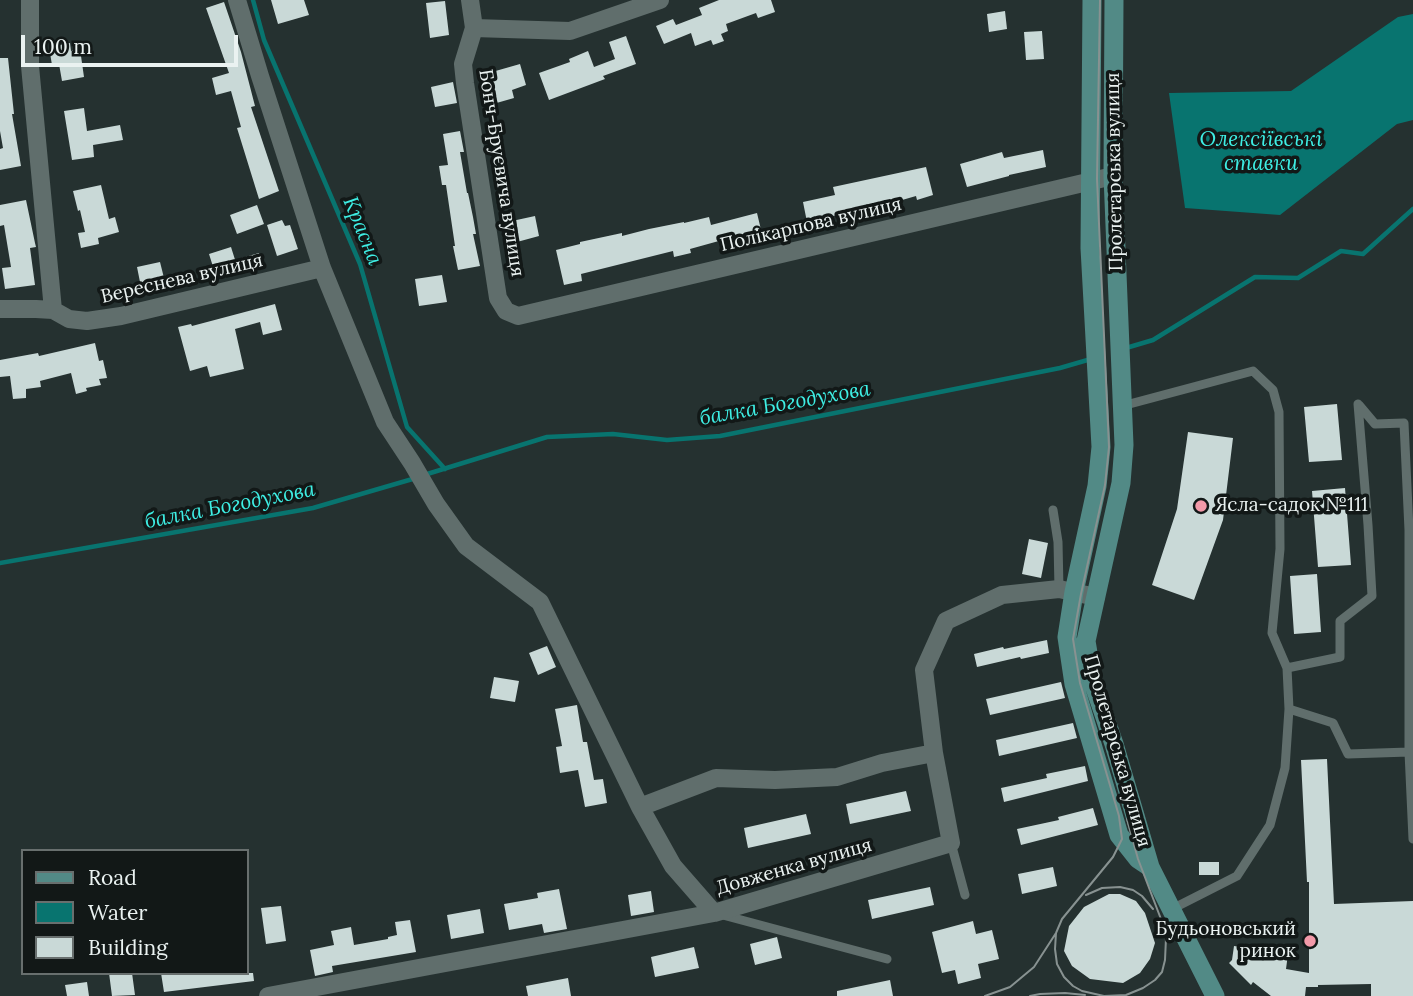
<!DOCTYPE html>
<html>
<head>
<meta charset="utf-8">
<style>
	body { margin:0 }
	#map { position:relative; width:1413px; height:996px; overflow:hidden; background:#253130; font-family:Lora,serif }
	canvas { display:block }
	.legend { position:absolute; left:21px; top:849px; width:228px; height:126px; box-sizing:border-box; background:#121817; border:2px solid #686f6e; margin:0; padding:9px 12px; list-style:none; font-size:21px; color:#eaf2f1 }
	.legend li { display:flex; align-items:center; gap:14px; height:35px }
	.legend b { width:35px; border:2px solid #686f6e }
	.scale { position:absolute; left:21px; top:35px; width:217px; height:32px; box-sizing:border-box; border:4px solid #eaf2f1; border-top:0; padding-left:9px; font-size:21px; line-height:24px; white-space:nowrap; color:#eaf2f1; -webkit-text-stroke:5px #121817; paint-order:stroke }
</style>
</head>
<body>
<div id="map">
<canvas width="1413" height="996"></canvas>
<ul class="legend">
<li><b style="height:9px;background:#528a86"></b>Road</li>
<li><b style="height:19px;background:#08746f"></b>Water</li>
<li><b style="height:19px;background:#c9d9d7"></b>Building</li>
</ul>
<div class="scale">100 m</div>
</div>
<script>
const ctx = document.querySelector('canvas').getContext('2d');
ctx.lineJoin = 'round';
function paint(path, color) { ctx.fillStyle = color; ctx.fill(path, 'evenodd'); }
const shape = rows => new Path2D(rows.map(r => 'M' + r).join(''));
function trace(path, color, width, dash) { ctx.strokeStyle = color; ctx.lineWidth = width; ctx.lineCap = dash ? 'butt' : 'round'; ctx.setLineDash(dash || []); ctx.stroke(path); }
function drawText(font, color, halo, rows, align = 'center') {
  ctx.font = font + ' Lora,serif'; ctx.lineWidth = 7; ctx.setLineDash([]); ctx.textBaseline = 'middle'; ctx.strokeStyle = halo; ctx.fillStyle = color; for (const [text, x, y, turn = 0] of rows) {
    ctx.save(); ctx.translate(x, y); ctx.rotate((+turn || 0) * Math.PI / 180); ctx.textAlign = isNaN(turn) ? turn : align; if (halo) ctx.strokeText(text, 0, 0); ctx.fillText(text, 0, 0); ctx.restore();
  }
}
const water = shape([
	[1413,14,1413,120,1397,124,1280,215,1185,208,1169,93,1291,91,1398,17]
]);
const stream = shape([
	[253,0,264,40,360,264,407,427,445,469],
	[1126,348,1153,340,1255,277,1298,278,1341,251,1363,254,1413,209],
	[424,475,547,437,613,434,667,440,720,436,1060,368,1091,359],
	[0,563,313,508,416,478]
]);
const building = shape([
	[271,0,304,0,309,15,278,24],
	[719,0,771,0,775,12,758,18,756,13,726,24,728,31,721,34,724,41,713,45,711,40,695,46,691,33,664,44,656,26,673,19,676,25,702,15,699,8],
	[445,1,449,35,430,38,426,3],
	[224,2,241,52,255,106,251,107,279,191,259,199,237,128,241,127,231,91,216,95,212,78,229,73,206,8],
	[1005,11,1007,29,989,32,987,14],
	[1042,31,1044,59,1026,60,1024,32],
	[626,36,636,64,603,76,605,79,549,100,539,73,570,62,569,59,588,51,594,67,615,59,609,42],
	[70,43,71,51,80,49,84,77,62,81,59,64,52,65,49,47],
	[0,58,8,58,14,114,12,114,21,166,0,170,0,149,3,148,0,131],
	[520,64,526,85,512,90,514,98,493,104,485,74],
	[453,82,457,103,435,107,431,87],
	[84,108,87,131,120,125,123,140,93,145,94,157,72,160,64,111],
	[460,131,464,152,460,152,467,193,468,193,473,217,476,234,473,234,480,266,458,270,453,246,455,246,446,185,442,185,439,166,448,165,443,134],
	[1043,150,1046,167,1009,175,1009,176,967,187,960,164,1002,152,1004,158],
	[926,167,933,195,917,200,916,196,864,211,864,209,807,222,803,202,835,195,833,187],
	[101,185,109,219,115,217,119,232,98,238,99,244,81,248,78,233,85,232,80,210,78,211,73,191],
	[26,200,35,243,36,247,30,248,35,285,5,289,2,268,11,267,4,225,0,226,0,205],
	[257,205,264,224,237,234,230,215],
	[757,213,762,234,727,243,726,239,690,249,691,253,674,257,673,251,581,274,582,281,564,285,556,250,580,244,580,242,622,233,622,236,649,229,684,222,684,223,709,217,711,225],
	[535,216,539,236,517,242,512,221],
	[282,220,285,226,290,225,298,249,277,256,267,225],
	[231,247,237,266,215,273,209,254],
	[259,253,263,267,243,273,238,259],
	[160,262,165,282,141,287,137,267],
	[442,275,447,302,419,306,415,279],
	[275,304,282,330,263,335,260,322,235,329,244,369,210,377,207,366,190,371,178,327,191,324,192,326],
	[95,343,99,361,103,360,107,378,99,379,101,385,86,388,87,391,76,394,71,373,40,381,41,387,26,389,26,398,13,399,10,376,0,377,0,360,38,353,39,356],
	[1337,404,1342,460,1309,462,1304,407],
	[1188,432,1233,438,1223,520,1194,600,1152,585,1177,509],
	[1345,488,1351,565,1318,567,1312,491],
	[1029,539,1048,543,1041,578,1022,574],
	[1317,574,1321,632,1294,634,1290,576],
	[1047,640,1049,653,1021,659,1020,657,977,667,974,654,1003,647,1004,649],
	[547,646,556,667,538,675,529,653],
	[494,677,519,681,515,702,490,698],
	[1061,682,1065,698,990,715,986,699],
	[577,705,583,742,587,742,594,780,603,779,607,803,585,807,578,770,560,773,556,747,562,746,555,709],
	[1073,723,1077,738,999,756,996,740],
	[1327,759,1334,904,1413,901,1413,996,1371,996,1371,984,1318,985,1318,987,1306,987,1305,996,1271,996,1253,982,1251,985,1229,963,1232,960,1234,946,1288,954,1286,969,1309,973,1309,882,1307,882,1301,760],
	[1085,766,1088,781,1004,802,1001,788,1047,778,1046,774],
	[906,791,911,811,850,824,846,804],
	[1093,808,1098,825,1021,845,1017,829,1059,820,1058,817],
	[806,814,811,834,748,848,744,828],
	[1199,862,1219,862,1219,875,1199,875],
	[1053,867,1057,886,1022,894,1018,874],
	[930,887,934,905,872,919,868,900],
	[559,889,567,929,544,933,542,924,509,930,504,904,538,898,537,893],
	[651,891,654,912,631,916,628,895],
	[1109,894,1120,894,1136,901,1145,913,1155,943,1150,959,1140,973,1123,983,1090,979,1072,966,1064,951,1069,926,1084,907],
	[281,906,286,941,266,944,261,908],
	[480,909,484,933,451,939,447,915],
	[410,920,416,952,332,966,333,972,315,976,310,950,334,945,331,931,351,927,354,945,388,939,388,937,397,935,395,922],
	[973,921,976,934,992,930,999,959,978,964,981,978,958,984,955,970,942,973,932,932],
	[777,937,782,958,755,965,750,944],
	[694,947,699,968,655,977,651,957],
	[109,973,132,973,135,995,112,996],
	[161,973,253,973,254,981,164,992],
	[568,978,571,996,528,996,526,986],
	[890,980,893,996,837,996,837,991],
	[87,982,89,996,67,996,65,985]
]);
const service = shape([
	[1122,406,1253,371,1273,390,1279,412,1280,549,1272,633,1287,668],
	[1053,510,1058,542,1059,589],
	[1289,709,1333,723,1348,754,1409,752,1409,530,1404,423,1375,424,1359,405],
	[1409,752,1413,839],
	[951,843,965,895],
	[1172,909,1237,876,1270,825,1285,768,1289,709,1287,668,1340,657,1340,621,1372,596,1368,525,1358,404],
	[719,914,887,959]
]);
const minor = shape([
	[30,0,30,66,53,310],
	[237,0,260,76,322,268,385,422,412,463,436,504,466,546,540,602,640,807,673,866,714,913],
	[470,0,474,28,463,64,465,83,498,298,506,311,518,316,1113,176],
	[474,28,570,31,660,0],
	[0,309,36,309,53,310,69,319,87,321,121,316,322,268],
	[640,807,716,778,775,780,837,777,882,763,934,753],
	[268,996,714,913,951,843,934,753,924,670,946,621,1002,595,1059,589,1096,597]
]);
const secondary = shape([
	[1092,0,1090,248,1101,447,1097,486,1074,592,1067,637,1074,684,1119,835,1138,859,1150,867],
	[1114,0,1113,176,1124,445,1121,483,1086,641,1093,682,1114,744,1150,867,1215,996]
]);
const tram = shape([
	[1086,895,1102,888,1120,887,1133,890,1142,896,1153,909],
	[1056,933,1055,949,1057,964,1064,977,1073,986,1082,991,1104,996],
	[985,996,1010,987,1034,967,1056,933,1062,919,1113,857,1122,839,1119,816,1080,683,1073,639,1081,594,1105,485,1109,447,1097,179,1100,0],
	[1030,996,1040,994,1065,993,1085,995],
	[1104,996,1126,995,1143,988,1155,980,1162,972,1165,960,1166,938,1164,927,1138,859,1127,819]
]);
const markers = [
	[1201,506,7,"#f39aa9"],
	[1310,941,7,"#f39aa9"]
];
const streetNames = [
	["Пролетарська вулиця",1115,172,-91],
	["Бонч-Бруєвича вулиця",501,173,81],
	["Полікарпова вулиця",811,225,-13],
	["Вереснева вулиця",182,279,-13],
	["Пролетарська вулиця",1117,751,74],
	["Довженка вулиця",794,867,-16]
];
const poiNames = [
	["Ясла-садок №111",1215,506],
	["Будьоновський",1296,930,"right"],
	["ринок",1296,952,"right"]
];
const waterNames = [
	["Олексіївські",1261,140],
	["ставки",1261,164],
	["Красна",362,231,68],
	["балка Богодухова",785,404,-10],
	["балка Богодухова",230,506,-11]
];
paint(water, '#08746f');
trace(stream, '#08746f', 4.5);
paint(building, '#c9d9d7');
trace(service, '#606e6c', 9);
trace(minor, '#606e6c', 18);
trace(secondary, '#528a86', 19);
trace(tram, '#889291', 2);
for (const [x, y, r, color] of markers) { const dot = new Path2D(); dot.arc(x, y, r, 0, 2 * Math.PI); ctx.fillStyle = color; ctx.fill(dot); trace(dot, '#121817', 2.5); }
drawText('19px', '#eaf2f1', '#121817', streetNames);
drawText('19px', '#eaf2f1', '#121817', poiNames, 'left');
drawText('italic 21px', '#3eeee4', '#121817', waterNames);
</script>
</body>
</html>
